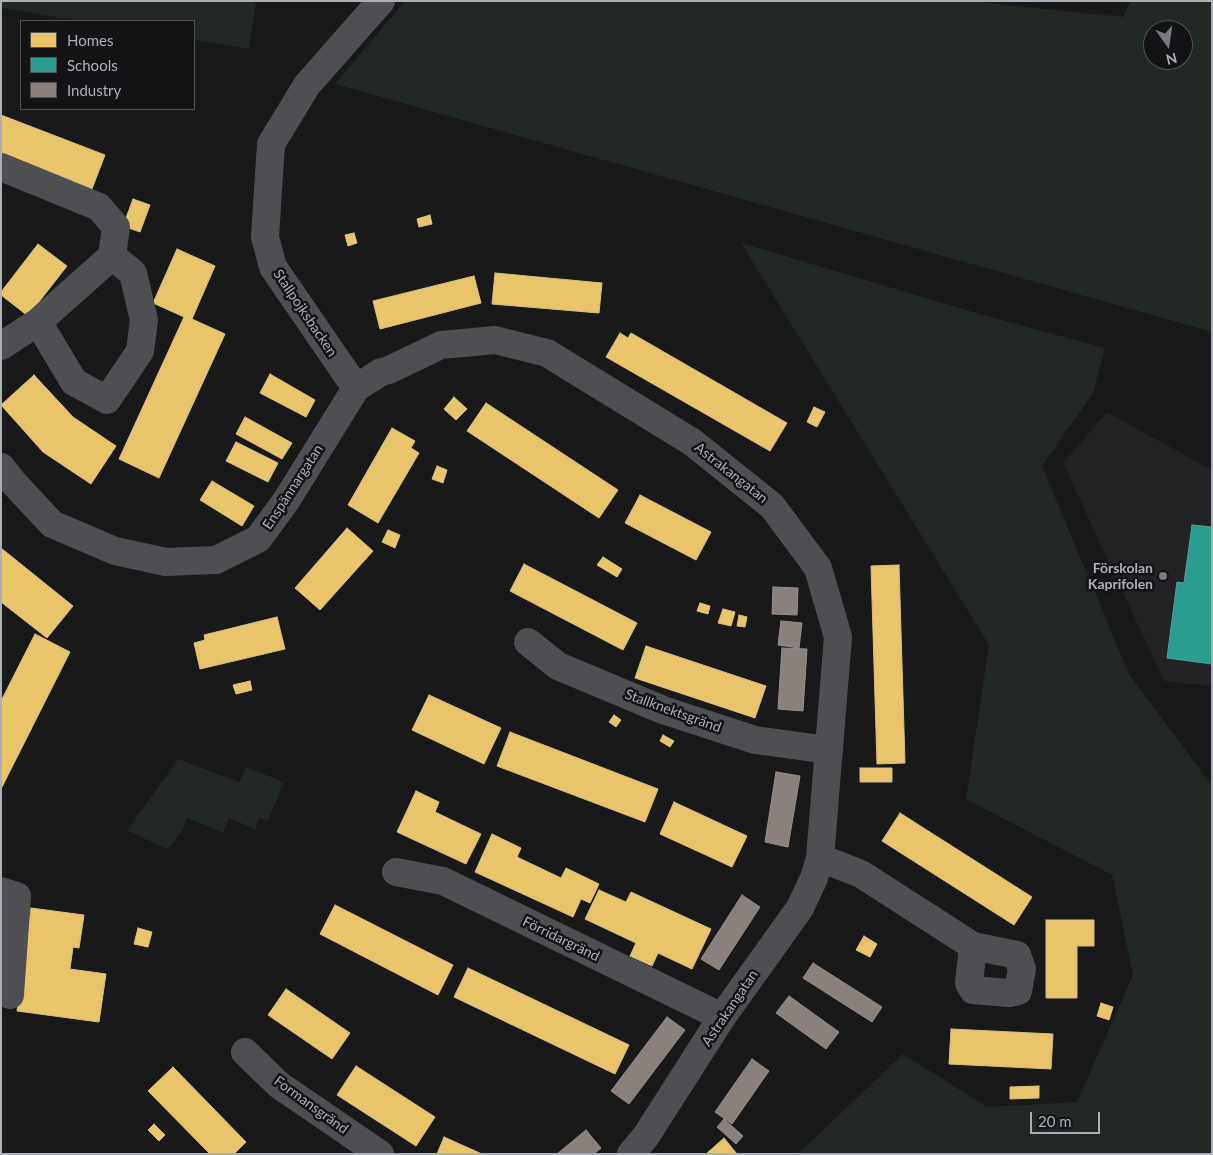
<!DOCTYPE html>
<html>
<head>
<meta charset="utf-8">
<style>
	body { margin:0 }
	#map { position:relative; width:1213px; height:1155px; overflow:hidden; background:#191919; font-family:Lato,sans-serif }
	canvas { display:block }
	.frame { position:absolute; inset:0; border:2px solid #acafb8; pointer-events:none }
	.legend { position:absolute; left:20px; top:20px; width:175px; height:90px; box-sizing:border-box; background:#141315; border:1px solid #515156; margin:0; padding:6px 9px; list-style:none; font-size:15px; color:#acafb8 }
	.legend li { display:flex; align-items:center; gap:10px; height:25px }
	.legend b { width:25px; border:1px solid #515156 }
	.north { position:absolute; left:1143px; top:20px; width:50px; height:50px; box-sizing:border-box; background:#141315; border:1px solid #515156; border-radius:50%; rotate:166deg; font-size:14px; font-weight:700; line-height:20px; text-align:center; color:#acafb8 }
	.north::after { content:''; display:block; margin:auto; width:18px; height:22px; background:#797a80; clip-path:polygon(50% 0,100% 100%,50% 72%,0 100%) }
	.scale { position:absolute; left:1030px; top:1112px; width:70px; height:22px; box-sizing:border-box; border:2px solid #acafb8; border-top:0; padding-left:6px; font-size:15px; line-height:18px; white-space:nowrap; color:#acafb8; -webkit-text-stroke:4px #141315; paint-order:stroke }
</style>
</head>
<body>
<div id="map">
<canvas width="1213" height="1155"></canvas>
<div class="frame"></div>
<ul class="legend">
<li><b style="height:14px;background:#e9c46a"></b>Homes</li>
<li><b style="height:14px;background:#2a9d8f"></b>Schools</li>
<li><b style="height:14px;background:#8a817c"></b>Industry</li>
</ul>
<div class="north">N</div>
<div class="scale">20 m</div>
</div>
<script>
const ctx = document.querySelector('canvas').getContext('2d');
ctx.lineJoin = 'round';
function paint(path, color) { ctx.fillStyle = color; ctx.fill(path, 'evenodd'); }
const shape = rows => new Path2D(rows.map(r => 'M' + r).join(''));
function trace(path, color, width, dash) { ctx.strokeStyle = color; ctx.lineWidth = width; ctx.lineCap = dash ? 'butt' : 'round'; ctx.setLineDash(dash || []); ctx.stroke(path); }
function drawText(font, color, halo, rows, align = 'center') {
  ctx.font = font + ' Lato,sans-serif'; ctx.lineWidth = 5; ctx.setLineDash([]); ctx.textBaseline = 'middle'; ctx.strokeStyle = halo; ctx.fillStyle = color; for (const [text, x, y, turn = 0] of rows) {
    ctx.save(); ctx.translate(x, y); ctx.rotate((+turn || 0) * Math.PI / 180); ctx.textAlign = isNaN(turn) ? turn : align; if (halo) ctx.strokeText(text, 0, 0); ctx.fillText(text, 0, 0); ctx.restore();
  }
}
const built = shape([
	[1107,412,1212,470,1212,686,1164,681,1063,463]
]);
const green = shape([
	[1,1,256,1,249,49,194,40,194,21,81,21,1,8],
	[405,1,968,1,1123,17,1131,1,1212,1,1212,332,335,84],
	[1153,30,1183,30,1183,60,1153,60],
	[741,243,980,314,1105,348,1093,393,1042,466,1129,674,1212,786,1212,1154,798,1154,903,1054,987,1107,1077,1102,1133,975,1112,875,966,799,989,645],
	[178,759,239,782,246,767,284,782,268,821,259,818,255,829,229,818,223,833,187,818,183,829,168,849,127,831]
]);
const homes = shape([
	[1,115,105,155,90,194,1,159,1,115],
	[133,199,150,205,140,232,123,226,133,199],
	[430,215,432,224,419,227,417,219,430,215],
	[354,233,357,243,348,246,345,235,354,233],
	[38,244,67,266,28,316,1,295,1,292,38,244],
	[177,249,215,266,192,319,225,334,159,478,119,459,184,317,153,303,177,249],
	[495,273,602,283,599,313,492,304,495,273],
	[474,276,481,303,380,329,373,301,474,276],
	[620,333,628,338,631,333,787,423,770,451,606,357,620,333],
	[270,374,315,400,306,417,260,393,270,374],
	[34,375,73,417,116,446,91,484,43,452,1,405,34,375],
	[454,397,467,409,456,420,444,409,454,397],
	[486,403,618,490,599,518,467,431,486,403],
	[814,407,825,412,817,427,807,422,814,407],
	[245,417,292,443,282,459,236,434,245,417],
	[392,428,415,441,411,448,419,453,378,523,348,505,392,428],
	[236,442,278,463,268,482,226,461,236,442],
	[437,466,447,470,443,483,432,479,437,466],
	[212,481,254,506,242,526,200,500,212,481],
	[640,495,711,532,696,560,625,523,640,495],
	[347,528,373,551,320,610,295,588,347,528],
	[388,530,400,535,395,548,382,542,388,530],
	[1,548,73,606,47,638,1,602,1,548],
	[603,557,622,569,617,577,597,565,603,557],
	[524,564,637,623,623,650,510,591,524,564],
	[899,565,905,763,877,764,871,566,899,565],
	[700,603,710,606,708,614,697,611,700,603],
	[723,609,735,612,731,626,718,623,723,609],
	[739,615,747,617,745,627,737,626,739,615],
	[277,617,285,649,200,669,194,643,205,640,204,635,277,617],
	[35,634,70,652,1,789,1,701,35,634],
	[646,646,766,686,755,718,635,678,646,646],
	[250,681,252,690,236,694,233,685,250,681],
	[429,695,501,728,484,764,412,730,429,695],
	[614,715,621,720,616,727,609,722,614,715],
	[510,732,658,789,645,822,497,766,510,732],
	[663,735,674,741,670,747,660,741,663,735],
	[860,768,892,768,892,782,860,782,860,768],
	[416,791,439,802,435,812,481,834,466,864,397,832,416,791],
	[674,802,747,836,732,867,660,834,674,802],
	[900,813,1032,897,1014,925,882,841,900,813],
	[492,834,521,848,517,857,561,878,566,868,599,884,590,903,581,899,573,917,475,872,492,834],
	[599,890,626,902,631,892,711,929,692,969,658,953,652,966,630,956,636,943,585,919,599,890],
	[335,905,453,965,438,995,320,934,335,905],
	[31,908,84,915,79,948,73,947,70,969,106,974,99,1022,17,1011,31,908],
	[1046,920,1094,920,1094,946,1077,946,1077,998,1046,998,1046,920],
	[138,928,152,932,148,947,134,944,138,928],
	[864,936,877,944,870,957,856,950,864,936],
	[468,968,629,1045,615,1074,454,997,468,968],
	[286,989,350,1033,332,1059,268,1015,286,989],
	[1101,1003,1113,1007,1109,1020,1097,1016,1101,1003],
	[951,1029,1053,1034,1051,1069,949,1064,951,1029],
	[356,1066,435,1117,416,1146,337,1095,356,1066],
	[173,1067,246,1142,234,1154,210,1154,148,1091,173,1067],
	[1039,1086,1039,1098,1010,1099,1010,1087,1039,1086],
	[154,1124,165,1135,159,1141,148,1130,154,1124],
	[444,1137,482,1154,437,1154,444,1137],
	[724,1138,737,1154,706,1154,724,1138]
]);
const schools = shape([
	[1192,525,1212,527,1212,664,1167,658,1177,582,1184,583,1192,525]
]);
const industry = shape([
	[773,587,798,588,797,615,772,614,773,587],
	[781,621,802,623,799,648,778,645,781,621],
	[782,648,807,649,803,711,778,709,782,648],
	[776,772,800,776,788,847,765,842,776,772],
	[742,895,760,907,719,970,701,959,742,895],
	[813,963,882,1007,872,1022,803,978,813,963],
	[789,996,839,1032,826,1049,776,1013,789,996],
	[667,1017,685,1030,629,1104,611,1091,667,1017],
	[752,1059,769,1071,732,1124,715,1112,752,1059],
	[724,1119,743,1136,736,1144,717,1127,724,1119],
	[586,1130,601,1148,594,1154,557,1154,586,1130]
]);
const minor = shape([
	[1,167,99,207,116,227,112,256],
	[1,346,38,322,112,256,133,273,144,320,140,351,107,400,74,382,38,322],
	[356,388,273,267,265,237,271,144,307,85,381,1],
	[1,467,12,481,52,524,115,551,166,562,216,560,258,539,286,501,356,388,381,372,389,370,441,345,495,340,547,353,692,442,772,506,818,568,838,637,820,858,814,878,800,908,722,1017,646,1136,631,1154],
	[528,642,558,666,663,710,755,740,829,750],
	[820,858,861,874,973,946,1017,955,1022,969,1018,991,1009,993,973,990,969,983,973,946],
	[396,872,443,881,722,1017],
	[1,891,17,896,10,995],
	[245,1052,279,1085,380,1154]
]);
const markers = [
	[1163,576,5,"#797a80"]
];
const streetNames = [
	["Stallpojksbacken",305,313,56],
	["Astrakangatan",731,473,38],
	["Enspännargatan",293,487,-57],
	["Stallknektsgränd",673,711,20],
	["Förridargränd",561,939,26],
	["Astrakangatan",730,1008,-56],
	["Formansgränd",311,1105,36]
];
const poiNames = [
	["Förskolan",1153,568],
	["Kaprifolen",1153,584]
];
paint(built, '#232325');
paint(green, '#222823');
paint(homes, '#e9c46a');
trace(homes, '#d7be81', 1);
paint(schools, '#2a9d8f');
trace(schools, '#51a29b', 1);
paint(industry, '#8a817c');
trace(industry, '#948f8e', 1);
trace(minor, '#4e4f52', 28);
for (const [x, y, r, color] of markers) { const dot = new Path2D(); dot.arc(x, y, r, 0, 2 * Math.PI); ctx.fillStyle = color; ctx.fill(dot); trace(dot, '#141315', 2); }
drawText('14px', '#acafb8', '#141315', streetNames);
drawText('bold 14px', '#acafb8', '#141315', poiNames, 'right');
</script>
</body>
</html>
